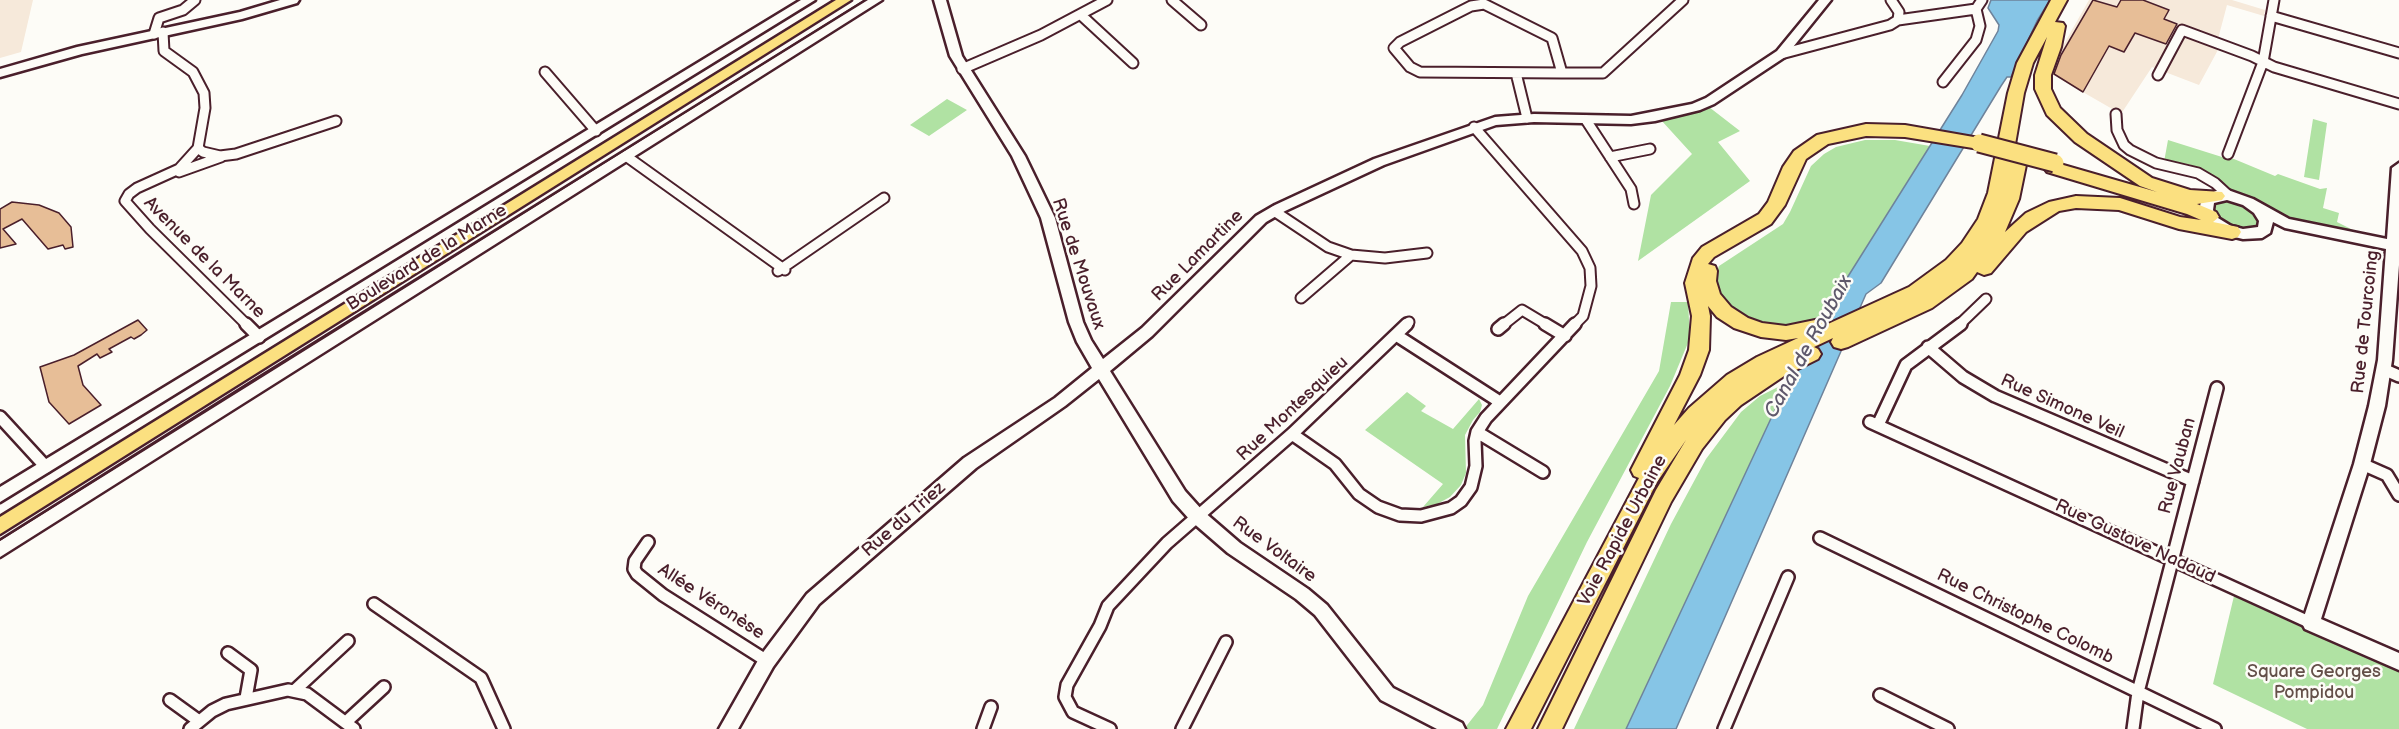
<!DOCTYPE html>
<html>
<head>
<meta charset="utf-8">
<style>
	body { margin:0 }
	canvas { display:block; background:#fdfcf7 }
</style>
</head>
<body>
<canvas width="2399" height="729"></canvas>
<script>
const ctx = document.querySelector('canvas').getContext('2d');
ctx.lineJoin = 'round';
function paint(path, color) { ctx.fillStyle = color; ctx.fill(path, 'evenodd'); }
const shape = rows => new Path2D(rows.map(r => 'M' + r).join(''));
function trace(path, color, width, dash) { ctx.strokeStyle = color; ctx.lineWidth = width; ctx.lineCap = dash ? 'butt' : 'round'; ctx.setLineDash(dash || []); ctx.stroke(path); }
function drawText(font, color, halo, rows, align = 'center') {
  ctx.font = font + ' "Balsamiq Sans",sans-serif'; ctx.lineWidth = 5; ctx.setLineDash([]); ctx.textBaseline = 'middle'; ctx.strokeStyle = halo; ctx.fillStyle = color; for (const [text, x, y, turn = 0] of rows) {
    ctx.save(); ctx.translate(x, y); ctx.rotate((+turn || 0) * Math.PI / 180); ctx.textAlign = isNaN(turn) ? turn : align; if (halo) ctx.strokeText(text, 0, 0); ctx.fillText(text, 0, 0); ctx.restore();
  }
}
const built = shape([
	[0,0,33,0,21,52,0,58],
	[2089,0,2232,0,2265,10,2264,16,2227,5,2218,39,2219,48,2199,85,2152,67,2121,114,2048,72]
]);
const green = shape([
	[947,99,967,110,929,136,910,125],
	[1709,107,1740,131,1718,142,1750,181,1638,261,1651,195,1692,154,1661,120],
	[2313,119,2327,123,2319,180,2304,177],
	[1865,140,1895,140,1930,146,1820,321,1778,327,1742,318,1717,294,1715,276,1719,266,1783,224,1790,212,1811,166,1824,154,1836,147],
	[2168,140,2222,157,2234,159,2275,176,2278,174,2320,189,2327,188,2323,208,2339,213,2337,222,2357,232,2270,213,2250,198,2234,192,2202,169,2188,164,2164,162],
	[2226,200,2235,201,2252,209,2260,221,2259,226,2250,230,2232,228,2217,218,2213,212,2214,204],
	[1671,302,1688,302,1690,338,1670,386,1587,542,1497,729,1464,729,1483,705,1528,596,1659,371],
	[1788,382,1626,729,1574,729,1671,524,1706,459,1741,412,1760,396],
	[1407,392,1426,406,1421,411,1453,429,1479,399,1482,405,1480,412,1473,420,1465,435,1466,473,1461,485,1450,497,1437,504,1423,507,1443,484,1365,430],
	[2234,596,2399,672,2399,729,2307,729,2213,684]
]);
const water = shape([
	[1991,0,2050,0,2037,21,2011,77,2007,77,2001,86,1881,283,1866,294,1676,729,1626,729,1788,382,1820,321,1962,95,1998,31,1999,25,1988,8,1991,0]
]);
const building = shape([
	[2093,0,2117,7,2121,0,2143,0,2169,10,2164,19,2177,24,2166,44,2135,33,2124,52,2109,46,2083,92,2054,74,2061,55,2093,0],
	[12,202,39,205,59,213,71,227,73,247,65,249,63,245,48,249,22,219,3,229,16,244,0,248,0,209,12,202],
	[138,320,147,330,141,335,134,339,131,337,109,349,112,352,100,358,97,354,78,366,83,385,101,405,69,424,49,402,40,367,74,355,138,320]
]);
const streetFar1 = shape([
	[1172,0,1201,25],
	[1891,0,1899,12,1898,20],
	[1484,4,1552,38,1562,73,1420,72,1410,67,1394,48,1400,42,1471,6,1484,4],
	[1081,15,1133,63],
	[2271,16,2399,53],
	[163,32,164,51,193,72,204,93,205,108,198,148,203,152,220,156,236,154,336,121],
	[154,34,159,18,183,10,195,0],
	[1781,54,1890,25,1898,20,1976,9],
	[962,69,1041,35,1107,0],
	[545,72,596,131],
	[1516,73,1527,118],
	[1562,73,1603,73,1683,0],
	[2158,75,2182,30,2252,56,2274,67,2399,104],
	[1943,82,1976,40,1980,26,1976,9,1982,0],
	[2116,114,2117,130,2124,145,2130,150,2156,163,2198,173,2215,183,2228,195],
	[1586,120,1631,189,1634,204],
	[1474,127,1582,251,1590,268,1591,286,1583,316,1574,325],
	[198,148,179,169,137,188,129,194,125,201,150,229,247,325],
	[2228,154,2263,62,2274,0],
	[626,156,785,270],
	[1610,157,1650,149],
	[179,172,221,157],
	[1274,211,1328,247,1351,255,1385,258,1427,253],
	[778,271,884,198],
	[1301,298,1351,255],
	[1405,325,1409,322],
	[1503,325,1522,310,1547,325],
	[1959,325,1986,299]
]);
const street = shape([
	[246,324,259,337],
	[1545,324,1565,336],
	[1498,329,1504,324],
	[1396,335,1500,402],
	[1928,347,1963,377,1995,396,2193,481],
	[2383,369,2399,376],
	[0,417,46,467],
	[1870,422,2311,623],
	[1878,425,1906,365,1961,324],
	[1477,432,1543,472],
	[1292,434,1335,464,1359,494,1378,507,1400,515,1421,516,1451,508,1461,501,1471,487,1476,466,1475,441,1477,432,1486,418,1575,324],
	[2362,464,2387,475,2399,495],
	[1820,538,2215,729],
	[648,542,635,561,634,569,637,574,663,595,767,661],
	[374,604,481,678,504,729],
	[228,653,251,670,246,698],
	[294,691,348,641],
	[1880,695,1948,729],
	[170,700,199,721],
	[346,722,384,687],
	[190,729,212,711,226,704,288,690,307,694,354,729],
	[983,729,991,707],
	[1110,729,1073,712,1065,697,1067,685,1100,626,1108,606,1167,543,1292,434,1407,324],
	[1182,729,1226,642],
	[1724,729,1788,577],
	[2133,729,2138,692,2217,388]
]);
const secondary = shape([
	[280,0,299,0,297,3,242,19,82,54,0,77,0,69,77,47,240,12,280,0],
	[801,0,815,0,0,502,0,487,801,0],
	[868,0,882,0,0,557,0,541,251,383,868,0],
	[934,0,946,0,962,56,1025,156,1055,218,1083,322,1091,340,1103,359,1142,328,1256,216,1275,205,1374,159,1495,117,1534,114,1631,116,1692,104,1706,98,1777,51,1819,0,1831,0,1785,57,1714,104,1700,110,1655,121,1631,124,1534,122,1496,125,1384,165,1285,211,1266,222,1152,336,1110,371,1185,491,1203,511,1240,543,1308,589,1327,605,1393,688,1462,723,1465,729,1437,729,1381,700,1315,615,1296,599,1228,553,1191,521,1173,501,1099,379,1065,406,976,468,819,604,773,667,738,729,719,729,761,655,807,594,964,458,1055,398,1092,368,1077,342,1069,322,1041,218,1012,156,950,56,934,0],
	[2399,163,2399,265,2392,360,2385,406,2370,464,2321,619,2399,653,2399,670,2305,629,2302,623,2354,464,2369,406,2378,360,2386,249,2285,228,2273,222,2270,233,2262,238,2243,239,2222,234,2208,224,2199,211,2202,197,2216,191,2228,190,2253,199,2289,219,2387,239,2392,168,2399,163],
	[2227,200,2243,205,2254,213,2259,221,2258,227,2243,229,2231,226,2218,218,2213,210,2214,203,2227,200]
]);
const primary = shape([
	[836,0,851,0,0,534,0,517,836,0]
]);
const highway = shape([
	[2051,0,2067,0,2055,22,2063,23,2065,26,2061,47,2051,75,2051,89,2060,108,2087,134,2152,178,2190,190,2222,192,2225,196,2222,200,2197,204,2216,212,2219,217,2213,222,2238,227,2241,232,2238,237,2232,239,2179,229,2119,210,2076,208,2059,211,2026,232,1991,273,1984,275,1977,272,1972,279,1932,308,1848,347,1841,349,1834,347,1831,342,1833,338,1814,347,1818,349,1821,354,1818,359,1784,376,1741,405,1725,420,1702,449,1671,502,1562,729,1538,729,1656,490,1686,440,1657,482,1531,729,1506,729,1639,478,1634,476,1631,470,1680,375,1689,350,1692,316,1685,283,1693,258,1702,247,1759,214,1768,202,1783,167,1794,151,1817,135,1866,124,1905,125,1985,139,1987,143,1985,147,1979,149,1905,137,1866,136,1828,144,1806,159,1785,205,1771,224,1714,257,1708,264,1715,266,1717,271,1716,281,1720,294,1731,307,1748,318,1762,323,1786,326,1820,319,1828,324,1909,287,1946,260,1962,243,1978,219,1988,193,2008,93,2017,63,2051,0],
	[2047,37,2035,75,2035,89,2047,115,2075,142,2140,186,2157,192,2053,162,2047,164,2044,168,2047,172,2187,214,2201,220,2180,217,2120,198,2076,196,2049,202,2026,213,2005,232,2019,199,2027,160,2024,156,2013,156,2024,93,2033,63,2047,37],
	[1708,306,1717,317,1734,328,1761,337,1786,340,1798,338,1757,357,1727,375,1689,408,1674,425,1700,375,1709,350,1710,316,1708,306]
]);
const tram = shape([
	[0,540,865,0]
]);
const highwayBridge = shape([
	[1979,143,2055,163]
]);
const streetNames = [
	["Rue Lamartine",1198,256,-45],
	["Avenue de la Marne",204,258,45],
	["Boulevard de la Marne",427,258,-32],
	["Rue de Mouvaux",1078,264,72],
	["Rue de Tourcoing",2366,322,-84],
	["Rue Simone Veil",2062,407,24],
	["Rue Montesquieu",1293,409,-43],
	["Rue Vauban",2178,466,-75],
	["Rue du Triez",904,520,-41],
	["Voie Rapide Urbaine",1623,531,-62],
	["Rue Gustave Nadaud",2135,542,25],
	["Rue Voltaire",1274,550,36],
	["Allée Véronèse",711,602,33],
	["Rue Christophe Colomb",2025,617,26]
];
const parkNames = [
	["Square Georges",2314,672],
	["Pompidou",2314,693]
];
const waterNames = [
	["Canal de Roubaix",1809,347,-61]
];
paint(built, '#f6e9da');
paint(green, '#b0e2a3');
paint(water, '#86c5e6');
trace(water, '#6e839b', 1.5);
paint(building, '#e7be97');
trace(building, '#4a1f2b', 1.5);
trace(streetFar1, '#4a1f2b', 13);
trace(street, '#4a1f2b', 16);
trace(secondary, '#4a1f2b', 5);
trace(primary, '#4a1f2b', 5);
trace(highway, '#4a1f2b', 4);
trace(streetFar1, '#fdfcf7', 9);
trace(street, '#fdfcf7', 11);
paint(secondary, '#fdfcf7');
paint(primary, '#fbe080');
paint(highway, '#fbe080');
trace(tram, '#4a1f2b', 1.5);
trace(highwayBridge, '#4a1f2b', 21, []);
trace(highwayBridge, '#fbe080', 17);
drawText('18px', '#4a1f2b', '#fdfcf7', streetNames);
drawText('18px', '#645049', '#fdfcf7', parkNames);
drawText('italic 20px', '#5f596c', '#fdfcf7', waterNames);
</script>
</body>
</html>
